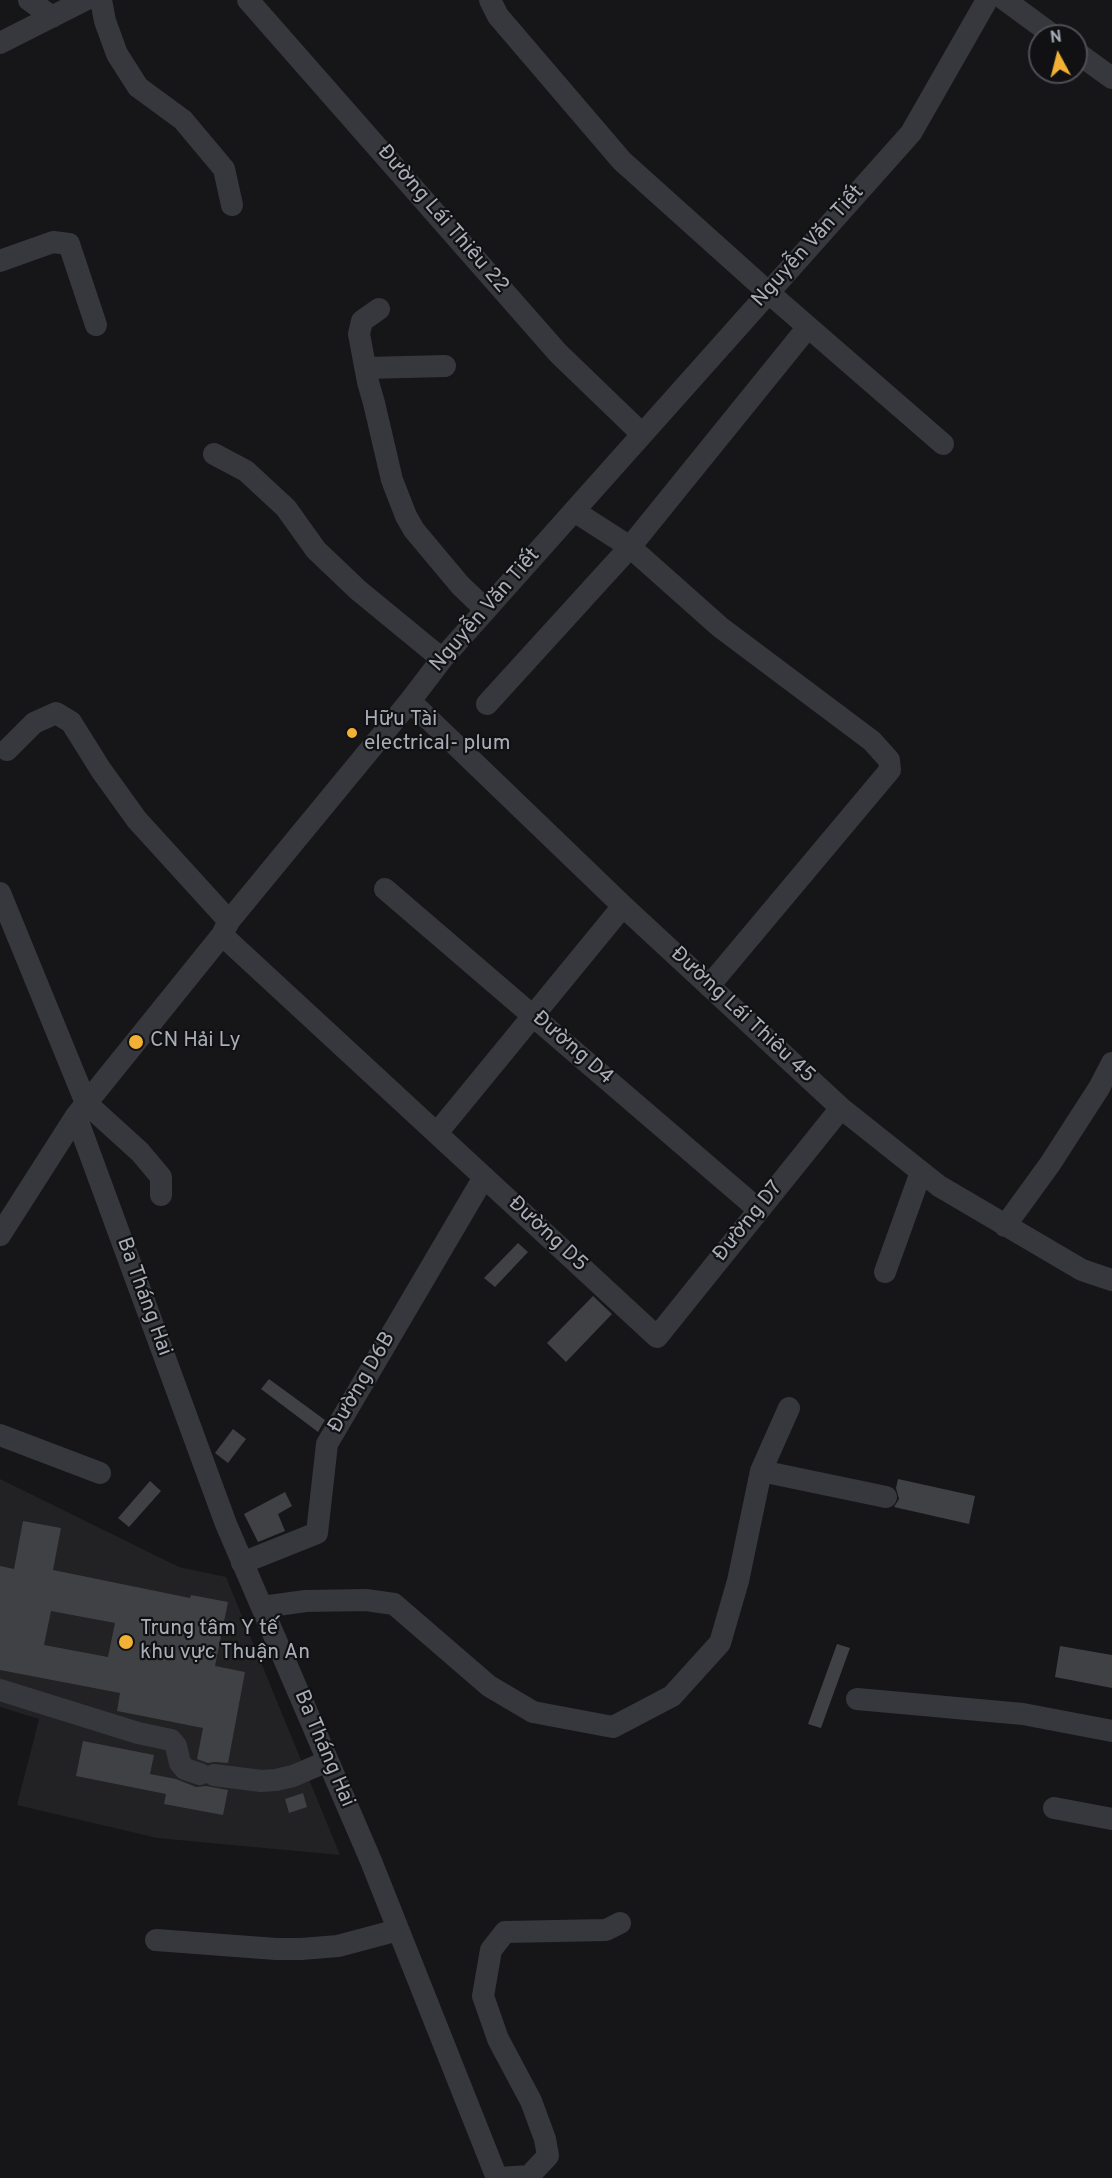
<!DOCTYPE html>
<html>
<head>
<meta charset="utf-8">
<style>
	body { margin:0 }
	#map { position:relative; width:1112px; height:2178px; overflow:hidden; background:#161618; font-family:Overpass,sans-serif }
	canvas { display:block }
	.north { position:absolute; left:1028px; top:24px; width:60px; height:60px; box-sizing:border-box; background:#111113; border:2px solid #4d4f55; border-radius:50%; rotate:353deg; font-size:16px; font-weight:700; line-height:24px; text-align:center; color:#a8adb8 }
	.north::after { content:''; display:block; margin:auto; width:21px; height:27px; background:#f2b134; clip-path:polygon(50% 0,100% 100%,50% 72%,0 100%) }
</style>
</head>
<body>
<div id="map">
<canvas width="1112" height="2178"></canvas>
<div class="north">N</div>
</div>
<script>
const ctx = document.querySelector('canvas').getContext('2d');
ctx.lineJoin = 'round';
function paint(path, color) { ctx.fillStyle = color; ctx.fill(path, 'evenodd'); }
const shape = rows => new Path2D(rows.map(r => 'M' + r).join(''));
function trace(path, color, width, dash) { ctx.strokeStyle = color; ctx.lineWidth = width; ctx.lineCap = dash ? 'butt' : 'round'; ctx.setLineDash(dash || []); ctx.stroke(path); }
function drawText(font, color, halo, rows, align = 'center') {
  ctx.font = font + ' Overpass,sans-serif'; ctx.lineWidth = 4.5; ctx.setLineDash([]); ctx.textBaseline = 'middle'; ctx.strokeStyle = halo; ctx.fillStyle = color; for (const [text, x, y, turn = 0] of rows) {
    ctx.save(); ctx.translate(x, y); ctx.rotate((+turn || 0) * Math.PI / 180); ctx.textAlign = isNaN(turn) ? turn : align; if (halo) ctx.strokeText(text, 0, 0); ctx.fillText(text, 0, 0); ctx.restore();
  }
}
const built = shape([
	[0,1479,179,1567,226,1577,340,1855,157,1838,17,1805,39,1719,0,1707]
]);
const building = shape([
	[518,1243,528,1252,495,1287,484,1278],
	[593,1296,612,1314,566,1362,547,1343],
	[269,1379,325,1420,318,1432,261,1389],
	[233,1429,246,1439,228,1463,215,1453],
	[898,1479,975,1496,969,1524,894,1507,899,1499,896,1488],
	[150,1481,161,1491,129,1527,118,1518],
	[285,1492,292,1506,278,1514,285,1531,258,1542,244,1514],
	[23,1521,61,1528,53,1570,190,1598,191,1595,228,1602,215,1666,245,1672,228,1763,215,1762,208,1763,197,1759,203,1728,117,1711,120,1693,0,1670,0,1566,14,1569],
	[51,1611,115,1623,108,1657,44,1645],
	[837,1644,850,1648,821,1728,808,1724],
	[1060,1646,1112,1655,1112,1688,1055,1677],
	[83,1741,154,1755,150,1774,176,1779,196,1787,206,1786,228,1790,223,1815,164,1804,166,1794,76,1776],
	[303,1793,307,1807,289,1813,285,1799]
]);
const minor = shape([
	[29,0,52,17],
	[101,0,105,21,117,54,138,87,183,120,224,169,232,205],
	[248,0,558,353,642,434],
	[490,0,498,16,622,161,769,293,943,444],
	[1005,0,1054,36],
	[0,43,85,0],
	[1076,52,1112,78],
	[0,261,53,242,69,244,96,325],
	[379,309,362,321,359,334,368,382,374,403,392,480,406,516,414,530,460,585,486,610],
	[366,368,445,366],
	[214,454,246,471,286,508,316,550,358,590,442,659],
	[574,511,630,547,720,627,872,741,889,760,890,770,709,986],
	[410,701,623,906,841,1108,939,1186,1082,1270,1112,1280],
	[487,704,630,547,808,327],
	[7,750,34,723,56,713,71,722,101,770,137,820,229,921],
	[385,889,759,1210],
	[0,893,86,1103,140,1152,161,1177,161,1195],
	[222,935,657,1337,841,1108],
	[76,1116,226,1524,371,1861,497,2178],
	[437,1133,623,906],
	[1005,1226,1050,1164,1099,1088,1112,1063],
	[0,1235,76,1116,222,935,229,921,410,701,442,659,911,133,987,0],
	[885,1272,921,1172],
	[0,1435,100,1473],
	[761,1471,886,1497],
	[242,1563,317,1533,327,1444,484,1177],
	[262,1607,306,1601,366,1600,394,1604,489,1686,533,1712,613,1727,672,1696,720,1643,738,1581,761,1471,789,1408],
	[0,1690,138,1733,171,1740,176,1746,180,1763,185,1769,200,1774],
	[857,1699,1023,1714,1112,1731],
	[214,1775,261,1781,276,1780,293,1776,328,1761],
	[1054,1808,1112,1819],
	[156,1940,276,1949,301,1949,338,1946,398,1930],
	[499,2178,529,2176,548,2156,545,2139,531,2101,498,2039,483,1996,491,1950,505,1932,606,1930,620,1923]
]);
const markers = [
	[352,733,6,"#f2b134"],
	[136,1042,8,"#f2b134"],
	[126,1642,8,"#f2b134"]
];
const streetNames = [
	["Đường Lái Thiêu 22",442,220,49],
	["Nguyễn Văn Tiết",809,247,-48],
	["Nguyễn Văn Tiết",486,611,-49],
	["Đường Lái Thiêu 45",742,1016,43],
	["Đường D4",572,1049,41],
	["Đường D7",749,1222,-51],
	["Đường D5",547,1235,43],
	["Ba Tháng Hai",143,1297,70],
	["Đường D6B",363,1383,-60],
	["Ba Tháng Hai",323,1749,67]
];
const poiNames = [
	["Hữu Tài",364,721],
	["electrical- plum",364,745],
	["CN Hải Ly",150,1042],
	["Trung tâm Y tế",140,1630],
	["khu vực Thuận An",140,1654]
];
paint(built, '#222225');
paint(building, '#404145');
trace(minor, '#37383d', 22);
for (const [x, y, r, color] of markers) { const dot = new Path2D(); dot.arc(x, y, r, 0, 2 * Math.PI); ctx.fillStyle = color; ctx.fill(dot); trace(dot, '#111113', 2); }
drawText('21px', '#a8adb8', '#111113', streetNames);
drawText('21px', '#a8adb8', '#111113', poiNames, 'left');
</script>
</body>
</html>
